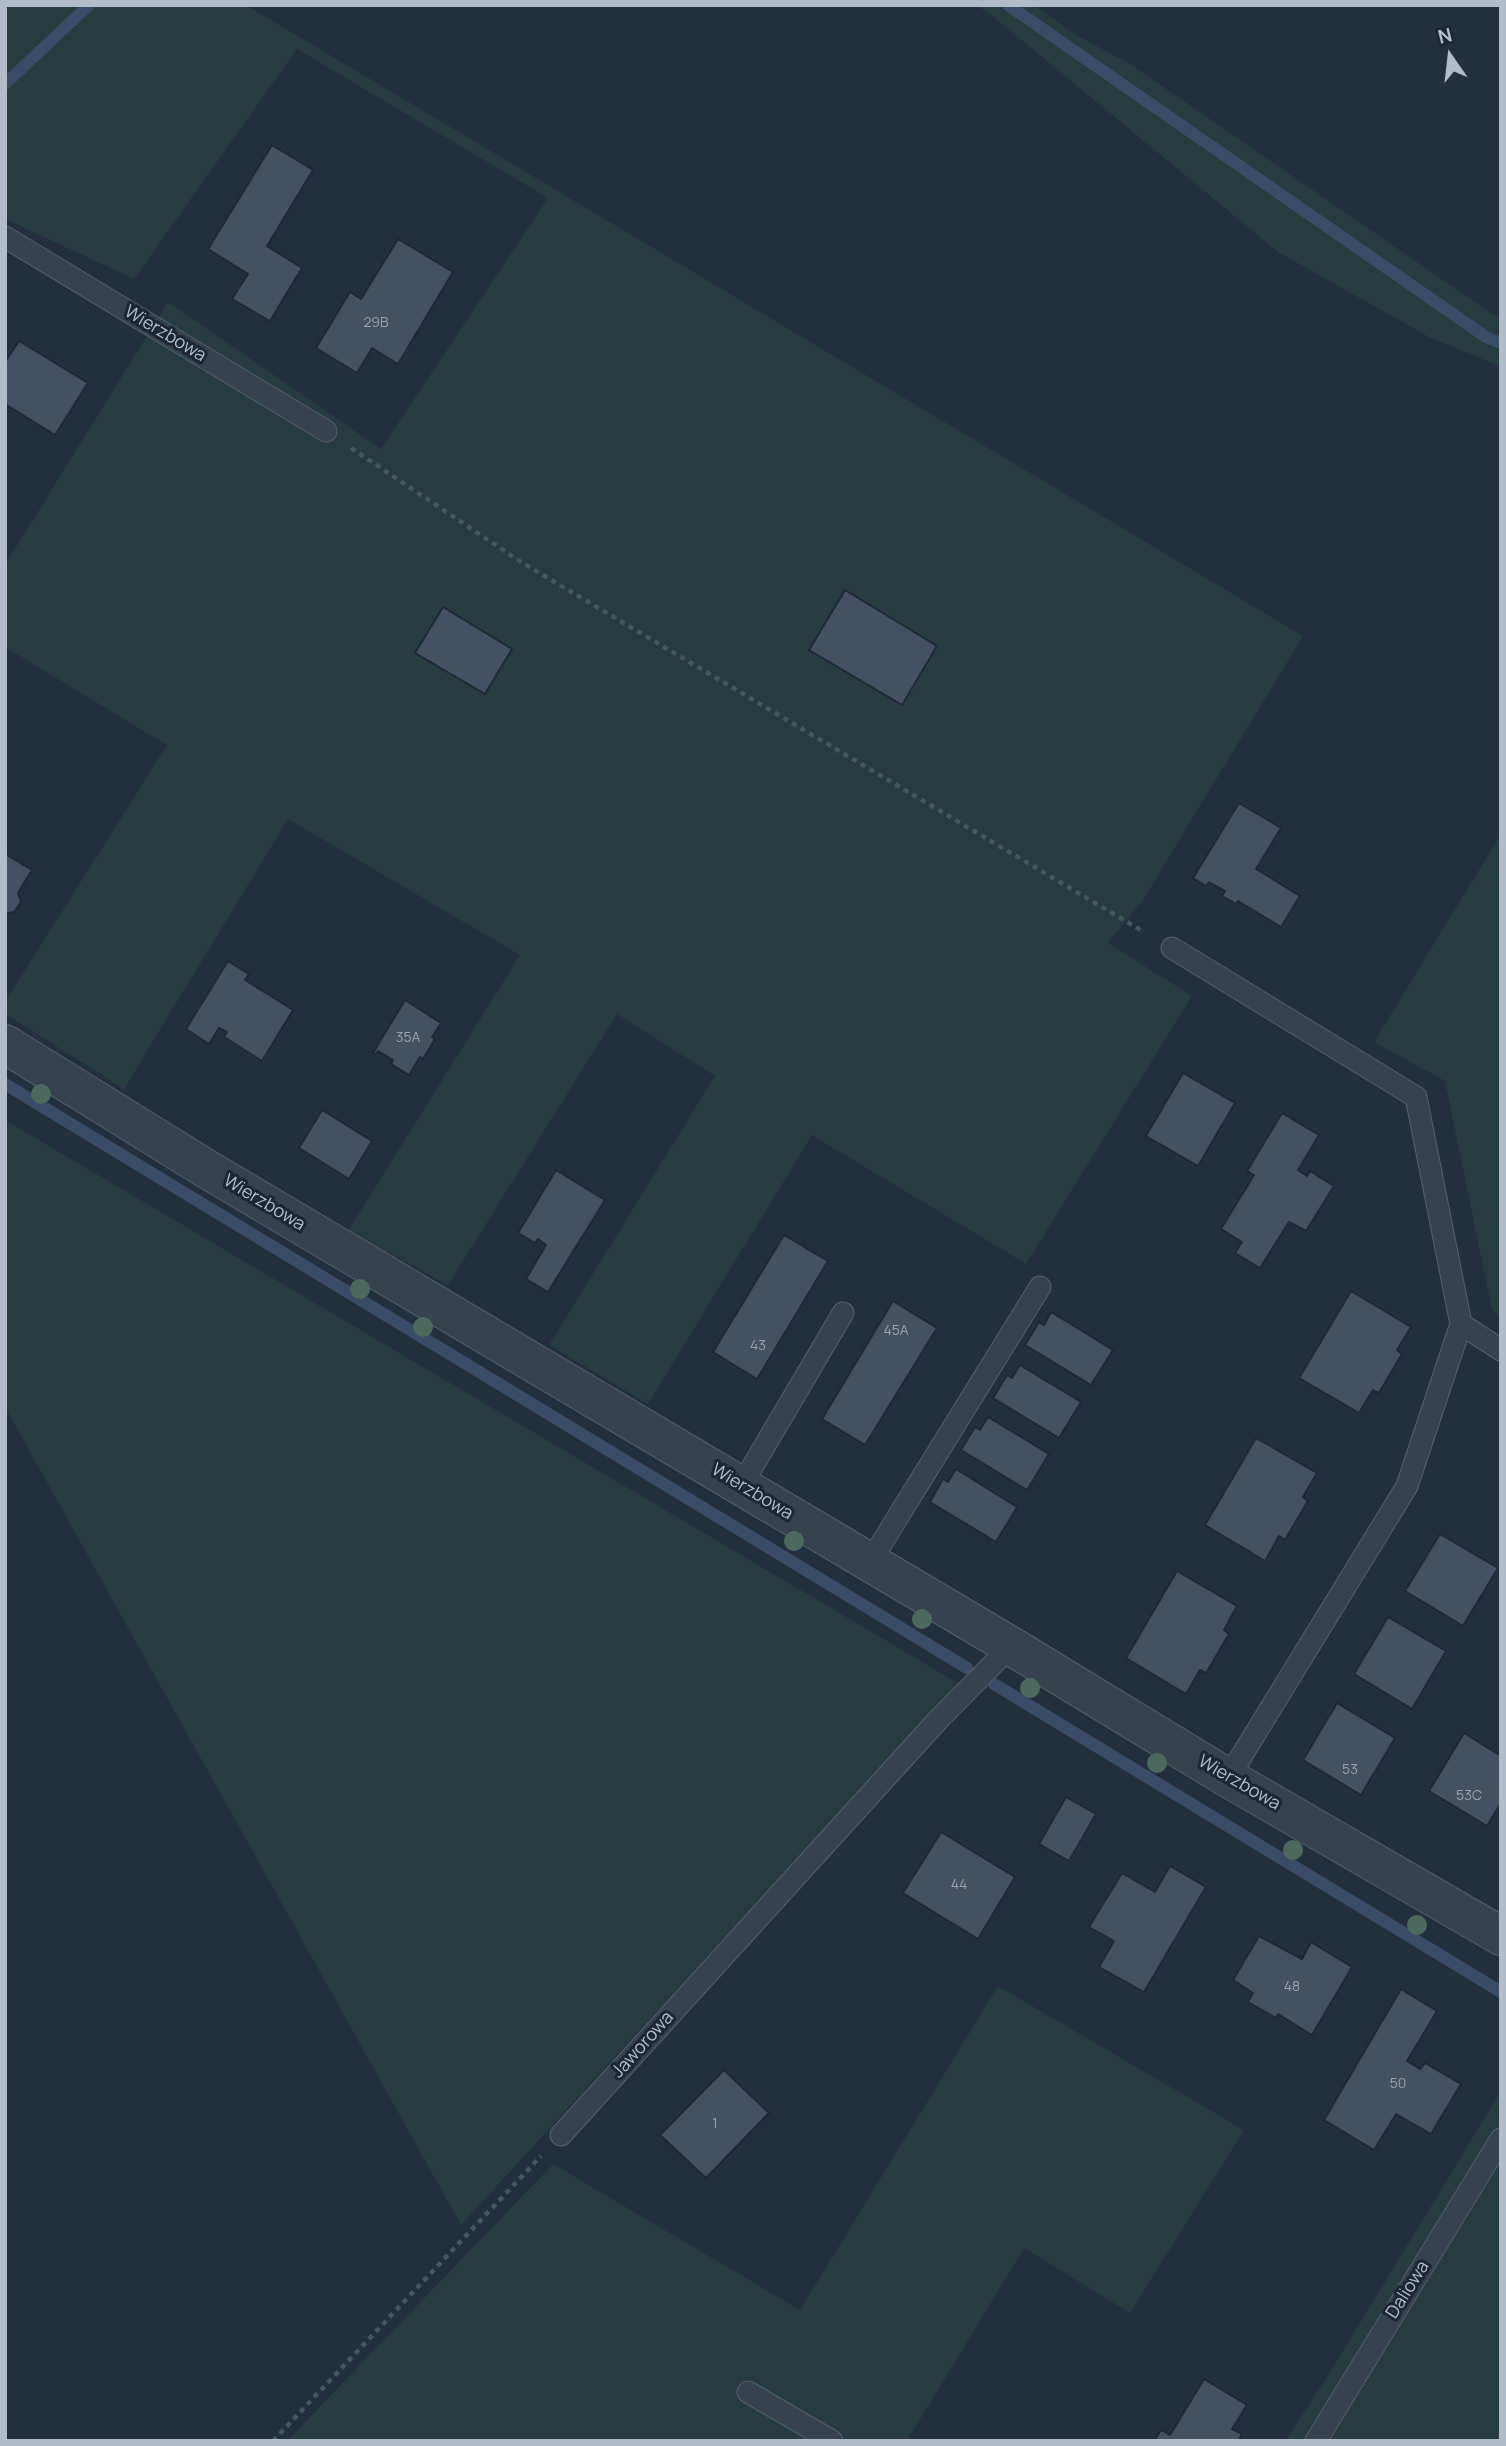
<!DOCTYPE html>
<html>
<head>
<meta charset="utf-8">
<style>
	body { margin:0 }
	#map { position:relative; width:1506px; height:2446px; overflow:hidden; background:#242f3e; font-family:Manrope,sans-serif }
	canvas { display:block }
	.frame { position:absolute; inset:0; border:7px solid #b4bcc9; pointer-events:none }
	.north { position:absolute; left:1415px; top:21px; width:70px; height:70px; -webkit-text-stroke:5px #1d2633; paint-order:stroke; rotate:346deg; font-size:19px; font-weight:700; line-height:28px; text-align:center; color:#b4bcc9 }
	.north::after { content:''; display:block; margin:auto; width:24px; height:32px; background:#b4bcc9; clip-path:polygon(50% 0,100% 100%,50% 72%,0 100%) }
</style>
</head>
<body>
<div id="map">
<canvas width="1506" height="2446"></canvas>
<div class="frame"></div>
<div class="north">N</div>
</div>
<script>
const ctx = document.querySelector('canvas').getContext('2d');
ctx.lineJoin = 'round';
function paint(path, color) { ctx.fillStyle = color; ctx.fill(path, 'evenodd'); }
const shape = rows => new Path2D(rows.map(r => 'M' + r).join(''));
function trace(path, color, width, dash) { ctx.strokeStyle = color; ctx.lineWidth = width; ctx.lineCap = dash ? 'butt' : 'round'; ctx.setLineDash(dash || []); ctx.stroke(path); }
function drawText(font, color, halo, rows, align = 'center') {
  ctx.font = font + ' Manrope,sans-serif'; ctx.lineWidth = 6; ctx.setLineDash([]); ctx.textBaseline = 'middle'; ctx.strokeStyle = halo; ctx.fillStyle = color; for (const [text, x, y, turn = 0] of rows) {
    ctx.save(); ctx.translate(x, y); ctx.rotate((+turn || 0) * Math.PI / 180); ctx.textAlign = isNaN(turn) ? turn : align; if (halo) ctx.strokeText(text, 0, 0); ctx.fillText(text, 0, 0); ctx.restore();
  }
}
const green = shape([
	[5,5,246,5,1303,636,1143,900,1108,943,1192,996,1026,1264,812,1135,648,1404,549,1345,715,1076,617,1014,448,1285,348,1231,520,955,288,819,124,1089,5,1014,5,1002,167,745,5,647,5,565,168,302,381,449,548,198,297,49,134,279,5,219],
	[976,5,1034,5,1076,35,1130,64,1501,320,1501,367,1429,337,1278,252,990,14],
	[1501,834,1501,1316,1492,1310,1445,1081,1374,1042],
	[5,1120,958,1683,461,2225,5,1407],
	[998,1986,1244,2130,1130,2313,1024,2248,907,2441,287,2441,553,2164,800,2310],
	[1501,2091,1501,2441,1285,2441,1329,2374]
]);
const stream = shape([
	[1008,5,1486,337,1501,343],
	[5,84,89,5],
	[5,1084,967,1668],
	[994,1684,1501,1992]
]);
const building = shape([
	[272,145,313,170,267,246,302,268,270,321,232,299,248,274,208,249,272,145],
	[398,239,453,272,398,364,372,348,357,373,316,348,350,292,361,299,398,239],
	[19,341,88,383,55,435,5,404,5,362,19,341],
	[845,590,937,646,902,705,809,650,845,590],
	[443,607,512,649,485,694,415,653,443,607],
	[1239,803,1281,828,1256,869,1300,896,1281,927,1238,901,1236,904,1222,896,1225,891,1209,882,1206,886,1193,878,1239,803],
	[5,854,32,870,18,893,21,902,14,912,5,914,5,854],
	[228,961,249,974,245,980,293,1010,262,1061,224,1037,227,1032,219,1028,209,1044,186,1029,228,961],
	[405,1000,441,1023,432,1037,435,1039,423,1059,420,1057,409,1075,391,1064,393,1060,378,1051,376,1054,373,1053,405,1000],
	[1183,1073,1235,1103,1198,1166,1146,1136,1183,1073],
	[322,1110,372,1141,349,1179,299,1148,322,1110],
	[1282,1113,1319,1135,1298,1170,1307,1176,1310,1171,1334,1186,1306,1231,1289,1222,1260,1268,1235,1253,1242,1242,1221,1229,1254,1175,1247,1171,1282,1113],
	[556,1170,605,1200,548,1292,526,1279,546,1245,538,1239,535,1243,518,1233,556,1170],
	[784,1235,828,1261,757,1379,713,1352,784,1235],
	[1351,1291,1411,1327,1397,1350,1402,1354,1379,1393,1373,1390,1359,1413,1299,1378,1351,1291],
	[893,1301,937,1328,865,1445,822,1419,893,1301],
	[1051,1312,1113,1350,1091,1385,1025,1345,1039,1322,1044,1325,1051,1312],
	[1020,1365,1081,1402,1059,1438,993,1398,1007,1375,1012,1378,1020,1365],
	[988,1417,1049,1454,1027,1490,961,1450,975,1427,980,1430,988,1417],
	[1256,1438,1317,1473,1303,1497,1308,1501,1285,1540,1279,1536,1265,1561,1205,1525,1256,1438],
	[956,1469,1017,1507,996,1542,930,1502,943,1479,948,1482,956,1469],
	[1440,1534,1498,1568,1463,1626,1405,1591,1440,1534],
	[1177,1571,1237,1606,1224,1630,1229,1634,1206,1673,1200,1670,1186,1694,1126,1658,1177,1571],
	[1388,1617,1446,1651,1412,1709,1354,1674,1388,1617],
	[1337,1703,1395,1738,1361,1795,1303,1760,1337,1703],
	[1464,1733,1501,1756,1501,1803,1487,1826,1429,1791,1464,1733],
	[1066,1797,1096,1814,1069,1861,1039,1844,1066,1797],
	[941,1832,1015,1877,978,1939,903,1893,941,1832],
	[1170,1866,1206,1887,1144,1992,1099,1967,1114,1941,1089,1927,1122,1873,1155,1892,1170,1866],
	[1259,1936,1302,1959,1311,1942,1352,1967,1312,2035,1278,2014,1276,2018,1248,2002,1253,1993,1233,1980,1259,1936],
	[1401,1989,1437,2011,1407,2061,1420,2069,1425,2063,1461,2084,1431,2134,1396,2114,1374,2150,1324,2120,1401,1989],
	[724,2070,769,2113,706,2178,660,2135,724,2070],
	[1204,2379,1247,2405,1232,2429,1242,2434,1238,2441,1154,2441,1161,2430,1170,2435,1204,2379]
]);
const path = shape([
	[351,448,521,562,1144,932],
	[273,2441,541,2156]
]);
const service = shape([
	[5,237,326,431],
	[1172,948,1416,1097,1461,1324,1407,1486,1228,1778],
	[1461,1324,1501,1350],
	[741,1486,843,1313],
	[870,1562,1040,1287],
	[561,2135,938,1720,1011,1646],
	[748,2392,832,2441],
	[1316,2441,1501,2139]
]);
const minor = shape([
	[5,1044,205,1168,1011,1646,1228,1778,1501,1936]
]);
const trees = [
	[41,1094],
	[360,1289],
	[423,1327],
	[794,1541],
	[922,1619],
	[1030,1688],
	[1157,1763],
	[1293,1850],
	[1417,1925]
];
const numberNames = [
	["29B",376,323],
	["35A",408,1038],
	["45A",896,1331],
	["43",758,1346],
	["53",1350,1770],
	["53C",1469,1796],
	["44",959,1885],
	["48",1292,1987],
	["50",1398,2084],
	["1",715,2124]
];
const streetNames = [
	["Wierzbowa",165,334,31],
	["Wierzbowa",264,1203,31],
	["Wierzbowa",752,1492,31],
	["Wierzbowa",1239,1783,30],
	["Jaworowa",643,2045,-48],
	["Daliowa",1408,2290,-58]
];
paint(green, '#263c3f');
trace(stream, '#394c67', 12);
paint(building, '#455162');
trace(building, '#1f2835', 2);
trace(service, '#565f6c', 23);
trace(minor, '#565f6c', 40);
trace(path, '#44595c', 4.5, [5, 5]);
trace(service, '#38414e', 21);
trace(minor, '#38414e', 38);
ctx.fillStyle = '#4b6a5d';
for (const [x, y] of trees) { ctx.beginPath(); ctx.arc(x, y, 10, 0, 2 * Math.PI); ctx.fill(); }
drawText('14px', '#98a1af', null, numberNames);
drawText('18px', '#b4bcc9', '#1d2633', streetNames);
</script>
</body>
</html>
